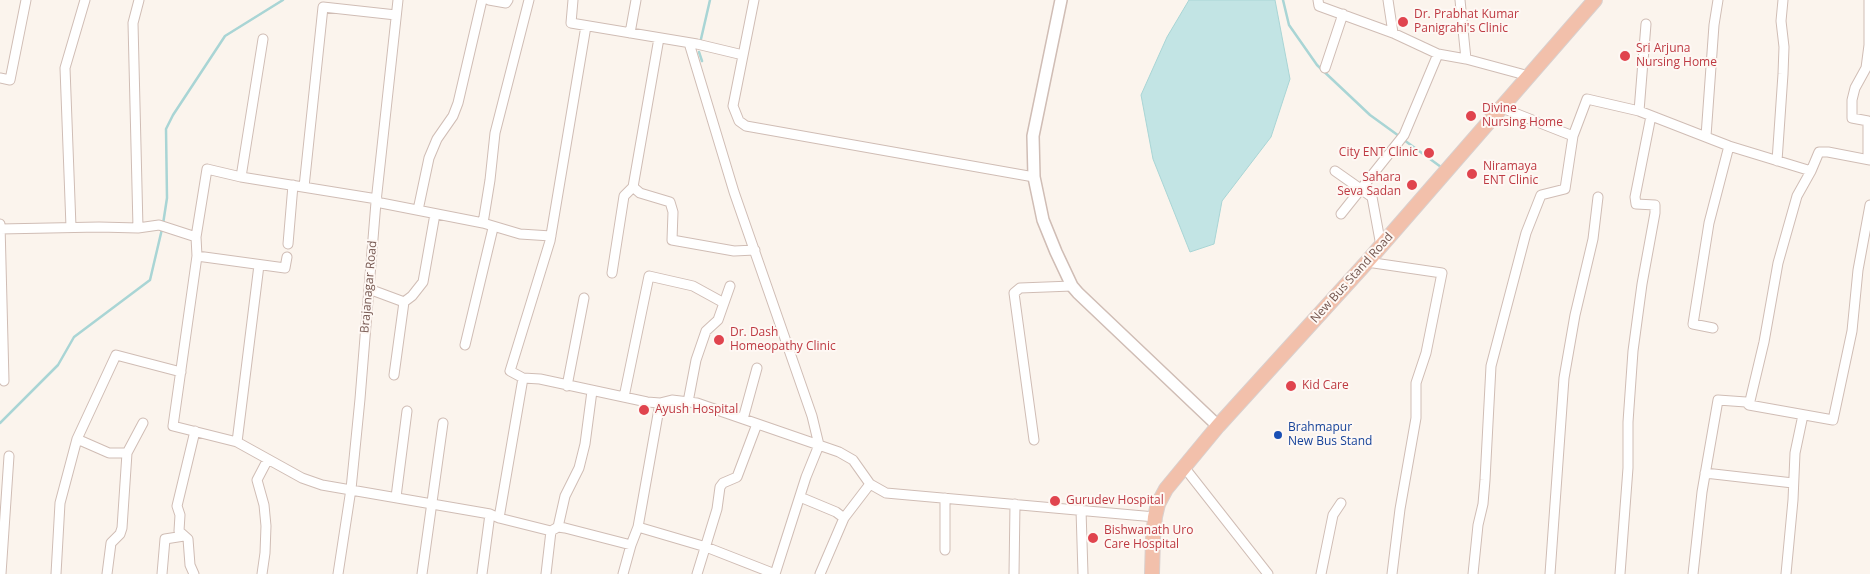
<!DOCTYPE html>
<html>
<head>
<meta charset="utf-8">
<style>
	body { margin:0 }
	canvas { display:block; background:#fbf4ed }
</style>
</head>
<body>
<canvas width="1870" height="574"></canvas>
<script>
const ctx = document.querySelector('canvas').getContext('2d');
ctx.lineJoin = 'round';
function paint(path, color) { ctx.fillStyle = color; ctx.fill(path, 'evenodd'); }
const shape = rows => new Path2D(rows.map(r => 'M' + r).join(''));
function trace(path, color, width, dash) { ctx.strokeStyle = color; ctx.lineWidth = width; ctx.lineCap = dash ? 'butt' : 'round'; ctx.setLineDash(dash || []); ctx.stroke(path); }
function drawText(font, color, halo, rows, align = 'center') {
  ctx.font = font + ' "Open Sans",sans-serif'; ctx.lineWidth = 4; ctx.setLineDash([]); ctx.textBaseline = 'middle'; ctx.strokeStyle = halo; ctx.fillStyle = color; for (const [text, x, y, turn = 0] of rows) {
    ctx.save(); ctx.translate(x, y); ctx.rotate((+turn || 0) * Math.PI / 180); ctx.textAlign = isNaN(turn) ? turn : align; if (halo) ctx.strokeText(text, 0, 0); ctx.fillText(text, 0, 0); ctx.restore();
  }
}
const water = shape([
	[1189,0,1275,0,1290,79,1271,137,1222,201,1214,244,1190,252,1153,159,1141,95,1167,37,1189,0]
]);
const stream = shape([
	[1283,0,1289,25,1317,65,1370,115,1399,136],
	[701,39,710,0],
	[699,52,702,61],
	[1404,140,1441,167],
	[163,224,167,198,166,129,173,115,225,36,283,0],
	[0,423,58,365,74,337,150,280,162,229]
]);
const minor = shape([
	[489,0,506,3,508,0],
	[573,0,571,23,697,44,743,55],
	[754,0,733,106,739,121,746,126,1034,177],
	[1318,0,1319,6,1393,33,1438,54,1466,59,1529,76],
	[1388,0,1393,33],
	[1460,0,1466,59],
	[586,26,550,241,510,371,523,378,540,379,647,402,660,403,672,400,697,403,839,452,853,460,870,484,886,493,1155,517],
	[630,33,636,0],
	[689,43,734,192,812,416,819,445,806,477,775,574],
	[1325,68,1343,14],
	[0,78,10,80,26,0],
	[1502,108,1573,136,1587,99,1639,111,1729,146,1811,171,1819,152,1828,152,1870,160],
	[1639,111,1646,24],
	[1706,136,1714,25,1718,0],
	[1868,159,1868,121,1852,118,1852,100,1855,88,1866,68,1869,45,1869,0],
	[1777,161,1783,74,1784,47,1781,21,1783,0],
	[1335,171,1372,197,1381,246],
	[241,177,263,39],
	[304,187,323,7,396,15],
	[633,187,640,193,670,202,673,212,672,240,734,251,755,250],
	[376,202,483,223,520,234,551,236],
	[418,210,429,158,437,139,453,116,458,103,482,0],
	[1341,214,1404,135,1438,54],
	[483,223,490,180,495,133,529,0],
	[0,224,4,381],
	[71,227,65,68,85,0],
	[138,228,133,23,139,0],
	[0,229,99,227,138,228,159,225,196,237,197,256,173,426,237,442,302,478,322,485,490,514,499,518,551,531,558,527,565,528,631,545,638,527,706,547,775,574],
	[196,237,207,169,241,177,377,199],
	[288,244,293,185],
	[197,256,285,268,287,257],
	[1367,262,1442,273,1426,353,1416,383,1416,418,1400,509,1392,574],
	[612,273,624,196,633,187,659,38],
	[369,289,404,302,394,375],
	[404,302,412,296,423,282,435,214],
	[1713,328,1693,324,1709,223,1729,146],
	[465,345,493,228],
	[567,386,584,298],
	[624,397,649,276,693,286,724,303],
	[688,402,696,360,706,331,718,320,730,286],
	[1749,405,1764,342,1778,263,1797,196,1811,171],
	[743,419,757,368],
	[77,439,109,453,127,453],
	[1034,440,1014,293,1020,288,1072,286],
	[237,442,259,265],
	[1184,467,1268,574],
	[1705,473,1793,483],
	[396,497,407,411],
	[800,497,836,512,844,518,820,574],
	[1081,510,1083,574],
	[499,518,523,378],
	[844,518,870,484],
	[558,527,565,496,579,468,585,444,592,391],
	[638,527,660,403],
	[945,550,945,498],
	[1,574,9,456],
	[56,574,60,503,77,439,116,355,181,372],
	[107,574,111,543,120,534,122,528,127,453,143,423],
	[162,574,165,539,184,536],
	[194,574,190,565,188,539,179,531,180,515,177,506,195,431],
	[262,574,265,553,266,526,264,505,257,480,268,459],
	[338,574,351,489,360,399,376,202,398,0],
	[422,574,443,423],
	[482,574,490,514],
	[546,574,551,531],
	[623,574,631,545],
	[697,574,717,509,720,487,723,483,737,477,757,424],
	[1014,574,1015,504],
	[1321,574,1333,515,1341,503],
	[1473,574,1478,525,1483,504,1485,480,1491,366,1526,233,1541,195,1565,189,1573,136],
	[1550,574,1564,378,1575,315,1593,239,1598,197],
	[1620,574,1628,468,1628,422,1633,351,1642,284,1655,213,1655,205,1636,204,1635,197,1651,116],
	[1693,574,1702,492,1718,400,1746,402,1749,405,1833,420,1852,331,1858,270,1870,205],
	[1786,574,1793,500,1795,453,1803,415]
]);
const tertiary = shape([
	[1061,0,1033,136,1034,177,1043,220,1056,252,1072,286,1078,293,1218,426]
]);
const trunk = shape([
	[1152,574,1153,538,1155,517,1158,504,1166,489,1218,426,1367,262,1595,0]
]);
const markers = [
	[1403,22,6,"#e0444e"],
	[1625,56,6,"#e0444e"],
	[1471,116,6,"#e0444e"],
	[1429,153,6,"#e0444e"],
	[1472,174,6,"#e0444e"],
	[1412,185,6,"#e0444e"],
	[719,340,6,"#e0444e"],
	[1291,386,6,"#e0444e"],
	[644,410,6,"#e0444e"],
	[1278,435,5,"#1a4fb4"],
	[1055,501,6,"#e0444e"],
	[1093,538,6,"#e0444e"]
];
const healthNames = [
	["Dr. Prabhat Kumar",1414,15],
	["Panigrahi's Clinic",1414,29],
	["Sri Arjuna",1636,49],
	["Nursing Home",1636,63],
	["Divine",1482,109],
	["Nursing Home",1482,123],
	["City ENT Clinic",1418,153,"right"],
	["Niramaya",1483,167],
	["ENT Clinic",1483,181],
	["Sahara",1401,178,"right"],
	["Seva Sadan",1401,192,"right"],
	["Dr. Dash",730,333],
	["Homeopathy Clinic",730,347],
	["Kid Care",1302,386],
	["Ayush Hospital",655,410],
	["Gurudev Hospital",1066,501],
	["Bishwanath Uro",1104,531],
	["Care Hospital",1104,545]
];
const streetNames = [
	["New Bus Stand Road",1352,278,-48],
	["Brajanagar Road",369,287,-85]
];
const transitNames = [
	["Brahmapur",1288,428],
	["New Bus Stand",1288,442]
];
paint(water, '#c2e4e4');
trace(water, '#a9d5d5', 1);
trace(stream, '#a9d5d5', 2.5);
trace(minor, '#d0bdb5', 11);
trace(tertiary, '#d0bdb5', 14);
trace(trunk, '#d9d0ce', 16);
trace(minor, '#fff', 9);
trace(tertiary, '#fff', 11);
trace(trunk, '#f2c0ab', 14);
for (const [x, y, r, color] of markers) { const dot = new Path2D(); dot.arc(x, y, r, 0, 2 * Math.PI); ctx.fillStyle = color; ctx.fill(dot); trace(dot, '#fef8f4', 2); }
drawText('12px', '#be3a42', '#fef8f4', healthNames, 'left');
drawText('12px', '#765851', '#fef8f4', streetNames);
drawText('12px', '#164399', '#fef8f4', transitNames, 'left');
</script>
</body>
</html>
